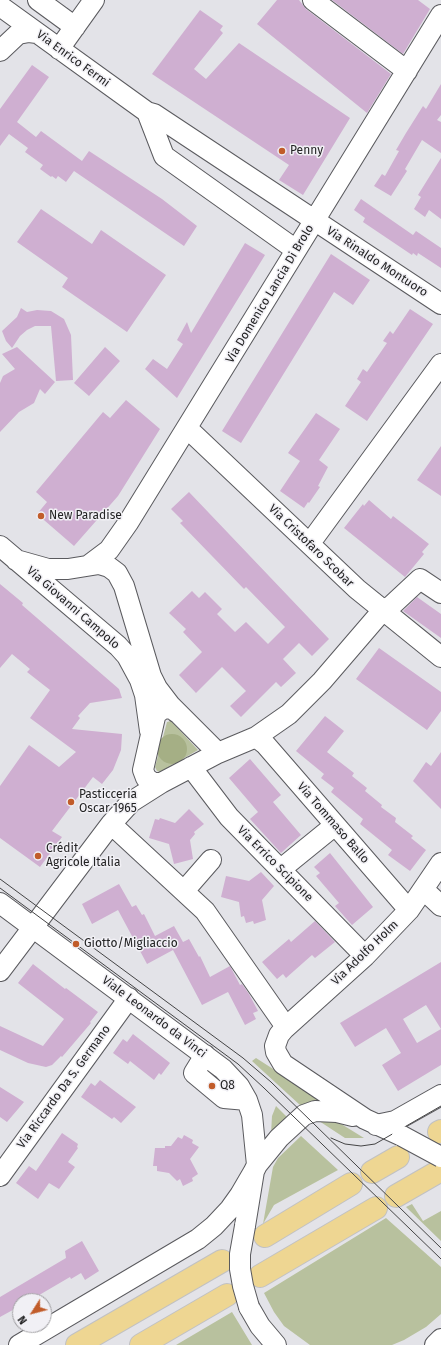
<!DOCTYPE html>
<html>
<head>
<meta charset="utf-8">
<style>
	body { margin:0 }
	#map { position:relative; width:441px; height:1345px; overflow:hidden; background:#e3e3e8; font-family:"Fira Sans",sans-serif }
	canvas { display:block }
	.north { position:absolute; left:12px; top:1293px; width:40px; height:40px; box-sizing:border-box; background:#f1f0f5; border:1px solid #9f9ea1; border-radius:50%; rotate:234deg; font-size:11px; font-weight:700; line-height:16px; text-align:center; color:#232324 }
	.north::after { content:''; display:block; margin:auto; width:14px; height:18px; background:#c15c2a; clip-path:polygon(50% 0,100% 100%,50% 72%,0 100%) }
</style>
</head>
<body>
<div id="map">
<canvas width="441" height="1345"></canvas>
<div class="north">N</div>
</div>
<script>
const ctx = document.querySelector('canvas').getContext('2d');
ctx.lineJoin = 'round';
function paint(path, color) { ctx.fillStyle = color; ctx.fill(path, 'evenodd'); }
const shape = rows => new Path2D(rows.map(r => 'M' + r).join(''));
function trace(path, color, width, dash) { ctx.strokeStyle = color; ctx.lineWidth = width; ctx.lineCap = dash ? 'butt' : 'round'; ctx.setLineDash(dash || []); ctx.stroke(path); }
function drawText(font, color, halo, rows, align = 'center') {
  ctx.font = font + ' "Fira Sans",sans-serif'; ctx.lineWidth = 3; ctx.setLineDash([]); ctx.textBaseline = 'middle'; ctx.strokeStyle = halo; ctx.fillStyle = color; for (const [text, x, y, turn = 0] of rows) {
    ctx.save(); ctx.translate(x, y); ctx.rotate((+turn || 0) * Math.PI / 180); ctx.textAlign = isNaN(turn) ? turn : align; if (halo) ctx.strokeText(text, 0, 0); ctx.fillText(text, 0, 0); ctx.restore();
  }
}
const green = shape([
	[171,721,198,750,160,772,157,771,155,767,167,722],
	[256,1058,320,1099,301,1106,252,1061],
	[276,1106,287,1117,271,1134,272,1116],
	[319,1121,338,1122,364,1138,345,1138],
	[301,1136,338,1170,274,1205,263,1224,273,1167,278,1158],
	[412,1204,423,1221,441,1211,441,1241,406,1207],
	[386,1218,441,1267,441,1314,426,1327,404,1340,392,1345,310,1345,284,1326,274,1312,264,1293],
	[232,1312,252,1345,176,1345]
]);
const forest = shape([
	'157 749a15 15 0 1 1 30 0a15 15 0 1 1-30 0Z'
]);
const building = shape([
	[277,0,299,0,306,9,391,74,367,113,257,24],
	[332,0,418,0,430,9,403,54],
	[200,10,223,26,220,30,223,33,194,69,206,79,239,43,350,118,303,195,279,180,289,165,152,74],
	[32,65,49,77,17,122,36,137,41,131,82,161,89,151,162,199,197,226,184,246,74,171,66,182,58,176,56,179,52,176,51,177,40,169,43,165,25,152,28,148,9,134,0,146,0,109],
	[441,84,441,115,437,120,441,122,441,153,422,140,405,169,407,171,391,196,374,186,382,174,385,176,399,151,396,150,406,133,423,106,426,109],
	[441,158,441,219,429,210,425,217,414,209,421,197,418,195],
	[361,199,413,235,416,231,441,248,441,268,418,253,417,256,413,253,412,255,363,222,365,218,354,210],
	[41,209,92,244,101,230,166,275,127,332,62,287,68,278,17,242],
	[245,243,265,255,177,398,145,369,153,359,167,369,183,344,177,340,187,322,191,333],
	[331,254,370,280,353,305,334,292,241,443,222,431],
	[21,308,27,312,37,310,51,311,64,319,71,335,73,380,56,381,51,326,35,326,27,330,20,336,12,348,6,341,2,331,17,317],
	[410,309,433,324,367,421,345,406,361,382,357,379,363,369,367,372,387,343,383,341,390,331,393,334],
	[17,347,55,382,45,394,40,389,34,403,19,412,0,432,0,383,3,376,15,369,2,354],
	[105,347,120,361,89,396,74,383],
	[126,400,160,429,118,496,74,546,37,514,47,502,36,492,103,412,110,418],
	[316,413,340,429,319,460,328,467,318,486,320,487,309,503,308,502,304,508,280,491,300,461,288,453],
	[441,446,441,496,417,480],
	[189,492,329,639,312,656,299,643,283,659,296,673,281,687,276,682,241,717,230,706,246,691,222,667,196,693,179,675,202,652,183,632,186,629,169,613,192,591,199,598,205,592,222,609,217,614,235,632,246,622,268,644,285,627,246,587,244,589,180,523,183,521,171,509],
	[369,500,391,519,393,516,429,544,422,552,424,554,405,577,344,528,363,504,364,506],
	[0,584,23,603,22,605,119,689,122,698,90,703,78,716,80,718,72,729,122,734,121,750,113,770,102,784,93,777,52,831,62,837,40,867,0,838,0,786,29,745,59,767,76,752,30,718,50,690,27,672,30,669,12,654,0,668],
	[417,597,441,614,441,638,403,611],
	[379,648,441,692,441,711,427,730,356,679],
	[325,716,344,731,327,752,354,773,352,776,367,788,365,791,382,805,381,807,396,818,395,822,413,836,411,838,426,850,410,871,388,855,392,850,360,824,363,819,331,792,334,788,321,778,324,774,296,751],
	[441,752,441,809,413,781,426,762,431,766],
	[250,759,281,795,273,802,301,835,281,853,250,819,258,812,229,778],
	[189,809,204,824,194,832,195,834,190,840,193,859,174,864,169,844,149,838,155,819,159,820,160,818,175,823],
	[330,853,373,907,352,925,335,906,339,903,316,876,320,873,314,867],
	[261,872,274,886,262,900,266,920,254,924,253,921,246,923,244,916,241,917,239,902,221,897,226,876,249,881],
	[119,884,132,907,136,905,142,915,144,914,155,936,174,926,183,942,189,939,199,957,200,956,210,977,230,966,240,985,242,984,249,994,258,1011,253,1013,256,1019,245,1025,228,992,202,1005,173,950,147,964,118,910,92,924,82,904],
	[315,921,335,942,315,958,312,955,286,978,283,974,277,979,262,962,289,939,291,942],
	[441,962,441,1065,398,1091,382,1065,401,1053,386,1028,355,1047,340,1023],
	[426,1005,441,1029,417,1043,403,1019],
	[33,964,65,989,66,988,98,1012,90,1022,91,1023,62,1057,61,1056,52,1065,46,1067,28,1063,0,1050,0,1026,43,1046,64,1019,18,983],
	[133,1034,170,1063,161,1075,159,1073,154,1080,130,1061,128,1064,113,1053,123,1039,127,1042],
	[100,1080,136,1107,121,1123,114,1117,112,1119,81,1097,91,1083,95,1086],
	[0,1087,24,1102,7,1122,0,1117],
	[62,1133,78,1144,77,1147,78,1148,68,1162,75,1167,59,1189,49,1183,38,1199,16,1183,29,1166,36,1171],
	[184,1135,193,1140,192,1143,199,1147,190,1159,198,1174,192,1178,193,1181,183,1186,180,1179,177,1181,169,1173,157,1171,157,1166,153,1166,155,1148,165,1148,165,1146,171,1146,178,1137,182,1139],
	[82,1241,99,1271,85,1280,81,1273,71,1279,70,1277,29,1301,20,1301,20,1306,0,1317,0,1297,66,1258,65,1251]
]);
const minor = shape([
	[38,0,75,27],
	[313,0,407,71],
	[0,6,147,112,154,114,441,304],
	[59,49,94,0],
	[0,51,18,34,29,32,37,33],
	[147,112,164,156,296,250],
	[187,428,357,589,441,657],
	[311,545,313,539,441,364],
	[0,546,118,646,127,656,140,680,145,695,150,731],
	[16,560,48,569,68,569,99,564,109,567,117,573,124,586,151,676,157,688,170,705,218,753],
	[89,565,109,550,128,523,441,15],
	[176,712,173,709,164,708,157,713,155,717,143,770,146,778,153,783,161,783,218,753,256,737,289,714,322,681,383,610,391,606,420,579,441,593],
	[256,737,265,744,409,910],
	[191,767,229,817,365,956],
	[111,824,205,911,286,1027],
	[281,869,334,826],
	[423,889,441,906],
	[184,891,211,860],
	[0,903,223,1069,239,1086,247,1100,252,1115,257,1165],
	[0,971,111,824,131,802,161,783],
	[205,1055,194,1073,224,1098,247,1100],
	[376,1125,395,1121,441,1095],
	[402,1136,365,1119,283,1064,276,1052,275,1046,279,1035,284,1029,365,956,409,910,441,863],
	[0,1176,129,998],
	[245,1226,254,1171,257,1165,279,1138,304,1115,315,1111,337,1112,353,1116],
	[249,1307,260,1326,276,1345],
	[19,1345,198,1239,214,1226,230,1209,240,1195,254,1171],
	[435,1345,441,1339]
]);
const major = shape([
	[439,1132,441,1131],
	[372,1172,398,1157],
	[396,1196,436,1173],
	[265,1236,351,1184],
	[260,1276,376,1208],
	[77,1345,222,1261],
	[141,1345,227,1295]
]);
const tram = shape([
	[0,879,243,1058,271,1082,441,1248],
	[0,888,238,1064,264,1088,441,1259],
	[331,1138,345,1144,361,1146,375,1144,441,1106]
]);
const minorBridge = shape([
	[402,1136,441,1157],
	[245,1226,240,1254,240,1269,243,1286,249,1307]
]);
const markers = [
	[282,151,4,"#c15c2a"],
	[41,516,4,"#c15c2a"],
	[71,802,4,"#c15c2a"],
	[38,856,4,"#c15c2a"],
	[76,944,4,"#c15c2a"],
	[212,1086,4,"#c15c2a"]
];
const streetNames = [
	["Via Enrico Fermi",73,59,36],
	["Via Rinaldo Montuoro",377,262,33],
	["Via Domenico Lancia Di Brolo",270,294,-59],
	["Via Cristofaro Scobar",311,546,44],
	["Via Giovanni Campolo",73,608,41],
	["Via Tommaso Ballo",333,823,49],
	["Via Errico Scipione",275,864,45],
	["Via Adolfo Holm",365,953,-44],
	["Viale Leonardo da Vinci",154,1017,37],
	["Via Riccardo Da S. Germano",64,1087,-54]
];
const poiNames = [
	["Penny",290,151],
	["New Paradise",49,516],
	["Pasticceria",79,795],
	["Oscar 1965",79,809],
	["Crédit",46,849],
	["Agricole Italia",46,863],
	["Giotto/Migliaccio",84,944],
	["Q8",220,1086]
];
paint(green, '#b8c19e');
paint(forest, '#a5af85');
paint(building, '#cfafd1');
trace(minor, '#5a5a5e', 22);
trace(major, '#c1c1c2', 24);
trace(minor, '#fff', 20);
trace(major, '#eed692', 22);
trace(tram, '#444445', 1);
trace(minorBridge, '#5a5a5e', 22, []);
trace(minorBridge, '#fff', 20);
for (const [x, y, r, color] of markers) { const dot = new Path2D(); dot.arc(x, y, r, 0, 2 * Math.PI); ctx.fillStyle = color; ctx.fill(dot); trace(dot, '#f1f0f5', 1.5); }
drawText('12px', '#232324', '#f1f0f5', streetNames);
drawText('12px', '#232324', '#f1f0f5', poiNames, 'left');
</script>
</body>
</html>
